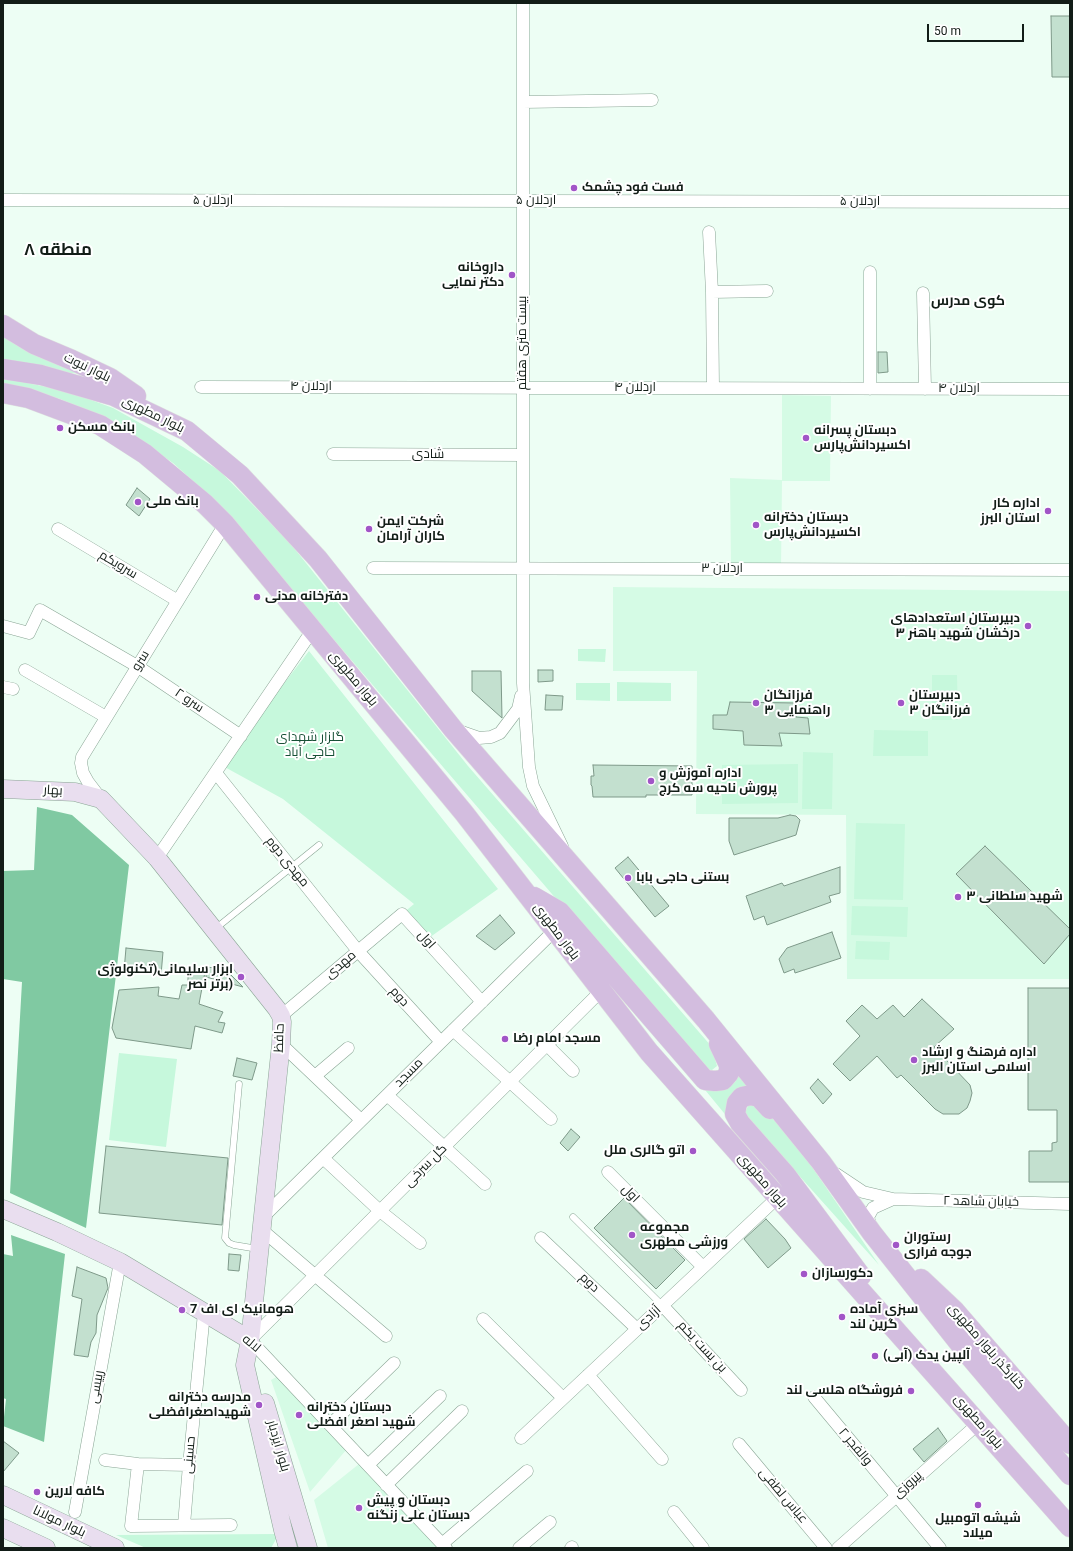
<!DOCTYPE html>
<html>
<head>
<meta charset="utf-8">
<style>
	body { margin:0 }
	#map { position:relative; width:1073px; height:1551px; overflow:hidden; background:#edfef4; font-family:Roboto,sans-serif }
	canvas { display:block }
	.frame { position:absolute; inset:0; border:4px solid #121d17; pointer-events:none }
	.scale { position:absolute; left:927px; top:24px; width:97px; height:18px; box-sizing:border-box; border:2px solid #121d17; border-top:0; padding-left:5px; font-size:12px; line-height:14px; white-space:nowrap; color:#121d17; -webkit-text-stroke:3px #fff; paint-order:stroke }
</style>
</head>
<body>
<div id="map">
<canvas width="1073" height="1551"></canvas>
<div class="frame"></div>
<div class="scale">50 m</div>
</div>
<script>
const ctx = document.querySelector('canvas').getContext('2d');
ctx.lineJoin = 'round';
function paint(path, color) { ctx.fillStyle = color; ctx.fill(path, 'evenodd'); }
const shape = rows => new Path2D(rows.map(r => 'M' + r).join(''));
function trace(path, color, width, dash) { ctx.strokeStyle = color; ctx.lineWidth = width; ctx.lineCap = dash ? 'butt' : 'round'; ctx.setLineDash(dash || []); ctx.stroke(path); }
function drawText(font, color, halo, rows, align = 'center') {
  ctx.font = font + ' Roboto,Cairo,sans-serif'; ctx.lineWidth = 4; ctx.setLineDash([]); ctx.textBaseline = 'middle'; ctx.strokeStyle = halo; ctx.fillStyle = color; for (const [text, x, y, turn = 0] of rows) {
    ctx.save(); ctx.translate(x, y); ctx.rotate((+turn || 0) * Math.PI / 180); ctx.textAlign = isNaN(turn) ? turn : align; if (halo) ctx.strokeText(text, 0, 0); ctx.fillText(text, 0, 0); ctx.restore();
  }
}
const built = shape([
	[782,395,831,396,830,481,782,481,781,569,731,569,730,478,782,480],
	[613,587,1070,591,1070,979,847,979,846,815,696,814,697,671,613,671],
	[278,1376,347,1449,310,1492,271,1380],
	[359,1464,440,1548,328,1548,314,1500]
]);
const green = shape([
	[3,335,86,374,69,373,3,359],
	[3,378,67,391,113,408,183,447,220,471,290,543,468,766,712,1047,717,1066,712,1070,702,1069,215,501,173,463,112,422,60,399,3,383],
	[578,649,606,649,605,662,578,661],
	[309,651,498,889,426,940,402,914,414,904,283,799,221,765],
	[932,675,957,675,958,720,932,720],
	[617,682,671,683,671,701,617,701],
	[576,683,610,683,610,701,576,700],
	[874,730,928,731,928,756,873,756],
	[803,752,833,753,832,809,802,809],
	[798,764,798,803,722,804,722,765],
	[856,823,905,824,903,900,854,899],
	[852,906,908,907,907,937,851,935],
	[856,941,890,942,889,960,855,959],
	[119,1053,177,1059,166,1147,109,1140],
	[740,1072,750,1084,733,1124,701,1085,725,1087,735,1082],
	[748,1106,759,1106,779,1125,806,1158,879,1265,744,1114],
	[279,1534,271,1548,146,1548,116,1535]
]);
const forest = shape([
	[37,807,72,815,129,865,86,1228,10,1193,22,982,3,979,3,871,34,870],
	[11,1235,65,1254,44,1442,3,1426,6,1399,3,1398,3,1254,13,1256]
]);
const building = shape([
	[1051,16,1070,16,1070,77,1052,77,1051,16],
	[878,352,887,352,888,372,878,373,878,352],
	[137,488,150,499,139,516,126,505,137,488],
	[538,670,553,670,553,681,538,682,538,670],
	[472,671,501,671,502,718,472,691,472,671],
	[546,695,563,696,562,710,545,710,546,695],
	[730,702,796,703,796,717,808,718,810,734,779,733,782,746,744,745,743,731,713,729,713,715,727,715,730,702],
	[593,765,692,766,692,795,646,795,646,797,593,797,592,786,591,785,591,776,594,776,593,765],
	[790,815,796,816,800,820,796,835,734,855,729,841,729,818,778,818,790,815],
	[985,846,1070,929,1070,934,1044,964,956,874,985,846],
	[628,857,669,906,655,917,615,868,628,857],
	[840,867,840,893,829,896,831,902,767,925,764,916,754,920,746,896,782,883,784,886,840,867],
	[500,915,515,933,495,950,476,936,500,915],
	[832,932,841,958,795,973,794,969,784,973,779,959,787,948,832,932],
	[126,948,163,952,161,975,124,971,126,948],
	[206,967,225,969,243,987,206,977,206,967],
	[188,970,205,972,199,1004,223,1012,218,1022,225,1023,222,1033,195,1026,191,1049,116,1038,112,1028,119,990,159,987,158,996,179,999,182,985,188,985,188,970],
	[1028,988,1070,988,1070,1182,1029,1182,1029,1151,1052,1151,1052,1143,1057,1142,1057,1110,1028,1110,1028,988],
	[922,999,954,1029,934,1047,970,1085,972,1093,970,1101,967,1108,959,1114,943,1114,935,1109,901,1075,897,1078,877,1056,850,1081,833,1064,860,1036,846,1021,862,1005,877,1019,893,1005,904,1017,922,999],
	[237,1058,257,1063,252,1080,233,1076,237,1058],
	[818,1079,832,1094,823,1104,810,1088,818,1079],
	[571,1129,580,1137,568,1151,560,1143,571,1129],
	[106,1146,228,1158,222,1225,99,1213,106,1146],
	[624,1198,685,1260,656,1289,594,1228,624,1198],
	[766,1219,785,1239,791,1248,768,1268,744,1239,766,1219],
	[229,1254,241,1255,239,1271,228,1270,229,1254],
	[77,1267,106,1278,108,1288,97,1315,96,1333,91,1342,88,1357,74,1355,82,1299,72,1296,77,1267],
	[938,1428,947,1441,924,1462,913,1449,938,1428],
	[3,1441,19,1453,3,1472,3,1441]
]);
const lane = shape([
	[215,929,319,845],
	[239,1084,225,1238,229,1243,234,1245,258,1249],
	[573,1217,662,1305]
]);
const street = shape([
	[523,3,523,683,529,767,533,786,562,846],
	[523,102,652,100],
	[3,200,1070,202],
	[709,232,712,292,713,388],
	[870,272,870,389],
	[712,292,767,291],
	[923,293,925,389],
	[201,387,1070,389],
	[333,454,523,455],
	[58,529,178,601],
	[373,568,1070,570],
	[3,626,29,633,40,610,137,666,241,736],
	[25,670,106,717],
	[3,687,13,689],
	[456,730,479,738,491,737,500,733,518,709,521,696],
	[216,773,358,951,441,1042],
	[101,799,88,782,83,773,81,763,82,757,225,524],
	[157,858,312,631],
	[281,1016,402,914,482,1002],
	[453,1030,551,1119],
	[281,1044,361,1120],
	[547,1045,573,1071],
	[315,1076,348,1048],
	[387,1095,485,1184],
	[323,1158,380,1211,420,1243],
	[608,1172,703,1267],
	[836,1174,863,1192,893,1199,1070,1204],
	[263,1217,555,930],
	[871,1228,868,1217,873,1208,893,1199],
	[262,1230,386,1336],
	[541,1238,637,1329],
	[662,1305,741,1390],
	[483,1319,563,1398],
	[588,1375,662,1459],
	[814,1397,940,1548],
	[330,1425,394,1363],
	[521,1438,777,1198],
	[739,1444,826,1548],
	[105,1460,138,1464,189,1465],
	[138,1464,131,1526,231,1525],
	[368,1465,440,1396],
	[386,1485,462,1411],
	[75,1512,120,1262],
	[674,1512,703,1548],
	[184,1525,189,1465,204,1313],
	[442,1544,527,1471],
	[446,1548,250,1340,601,991],
	[519,1548,550,1522],
	[571,1548,572,1547],
	[838,1548,979,1423]
]);
const secondary = shape([
	[3,789,75,792,101,799,157,858,277,1009,281,1016,282,1022,281,1044,250,1340,245,1365,283,1530,288,1548],
	[3,1209,57,1232,120,1262,250,1340],
	[265,1403,308,1548],
	[3,1495,115,1548],
	[3,1528,46,1548]
]);
const primary = shape([
	[3,325,34,344,72,360,110,378,136,396],
	[3,369,41,375,114,396,187,431,240,475,318,559,453,729,706,1020,821,1162,872,1233,971,1358,1070,1475],
	[3,393,28,398,100,425,145,454,205,504,225,524,464,813,649,1052,1070,1527],
	[534,897,560,912,705,1080,715,1081,723,1080,729,1073,729,1065,719,1044],
	[770,1109,759,1097,751,1095,742,1097,737,1103,735,1114,740,1123,785,1174,861,1276],
	[921,1279,955,1311,1070,1444]
]);
const markers = [
	[574,188,4,"#a155c7"],
	[512,275,4,"#a155c7"],
	[60,428,4,"#a155c7"],
	[806,438,4,"#a155c7"],
	[138,502,4,"#a155c7"],
	[1048,511,4,"#a155c7"],
	[756,525,4,"#a155c7"],
	[369,529,4,"#a155c7"],
	[257,597,4,"#a155c7"],
	[1028,626,4,"#a155c7"],
	[756,703,4,"#a155c7"],
	[901,703,4,"#a155c7"],
	[651,781,4,"#a155c7"],
	[628,878,4,"#a155c7"],
	[958,897,4,"#a155c7"],
	[241,977,4,"#a155c7"],
	[505,1039,4,"#a155c7"],
	[914,1060,4,"#a155c7"],
	[693,1151,4,"#a155c7"],
	[632,1235,4,"#a155c7"],
	[896,1245,4,"#a155c7"],
	[804,1274,4,"#a155c7"],
	[182,1310,4,"#a155c7"],
	[842,1317,4,"#a155c7"],
	[875,1356,4,"#a155c7"],
	[911,1391,4,"#a155c7"],
	[259,1405,4,"#a155c7"],
	[299,1415,4,"#a155c7"],
	[37,1492,4,"#a155c7"],
	[978,1505,4,"#a155c7"],
	[359,1508,4,"#a155c7"]
];
const poiNames = [
	["فست فود چشمک",582,188],
	["داروخانه",504,268,"right"],
	["دکتر نمایی",504,283,"right"],
	["بانک مسکن",68,428],
	["دبستان پسرانه",814,431],
	["اکسیر‌دانش‌پارس",814,446],
	["بانک ملی",146,502],
	["اداره کار",1040,504,"right"],
	["استان البرز",1040,519,"right"],
	["دبستان دخترانه",764,518],
	["اکسیردانش‌پارس",764,533],
	["شرکت ایمن",377,522],
	["کاران آرامان",377,537],
	["دفترخانه مدنی",265,597],
	["دبیرستان استعدادهای",1020,619,"right"],
	["درخشان شهید باهنر ۳",1020,634,"right"],
	["فرزانگان",764,696],
	["۳ راهنمایی",764,711],
	["دبیرستان",909,696],
	["فرزانگان ۳",909,711],
	["اداره آموزش و",659,774],
	["پرورش ناحیه سه کرج",659,789],
	["بستنی حاجی بابا",636,878],
	["شهید سلطانی ۳",966,897],
	["ابزار سلیمانی(تکنولوژی",233,970,"right"],
	["برتر نصر)",233,985,"right"],
	["مسجد امام رضا",513,1039],
	["اداره فرهنگ و ارشاد",922,1053],
	["اسلامی استان البرز",922,1068],
	["اتو گالری ملل",685,1151,"right"],
	["مجموعه",640,1228],
	["ورزشی مطهری",640,1243],
	["رستوران",904,1238],
	["جوجه فراری",904,1253],
	["دکورسازان",812,1274],
	["هومانیک ای اف 7",190,1310],
	["سبزی آماده",850,1310],
	["گرین لند",850,1325],
	["آلپین یدک (آبی)",883,1356],
	["فروشگاه هلسی لند",903,1391,"right"],
	["مدرسه دخترانه",251,1398,"right"],
	["شهیداصغرافضلی",251,1413,"right"],
	["دبستان دخترانه",307,1408],
	["شهید اصغر افضلی",307,1423],
	["کافه لارین",45,1492],
	["دبستان و پیش",367,1501],
	["دبستان علی زنگنه",367,1516],
	["شیشه اتومبیل",978,1519,"center"],
	["میلاد",978,1534,"center"]
];
const streetNames = [
	["اردلان ۵",213,201],
	["اردلان ۵",536,201],
	["اردلان ۵",860,202],
	["بیست متری هفتم",523,343,-90],
	["بلوار نبوت",87,368,26],
	["اردلان ۴",311,387],
	["اردلان ۴",635,388],
	["اردلان ۴",959,389],
	["بلوار مطهری",153,415,26],
	["شادی",428,455],
	["سرویکم",118,565,31],
	["اردلان ۳",722,569],
	["سرو",141,661,-58],
	["بلوار مطهری",353,679,50],
	["سرو ۲",189,701,34],
	["بهار",53,791,3],
	["مهدی دوم",287,862,51],
	["بلوار مطهری",556,932,53],
	["اول",426,940,48],
	["مهدی",341,965,-40],
	["دوم",399,997,48],
	["حافظ",280,1038,-88],
	["مسجد",409,1073,-45],
	["گل سرخی",426,1166,-45],
	["بلوار مطهری",762,1181,49],
	["اول",630,1194,45],
	["خیابان شاهد ۲",981,1202,1],
	["دوم",589,1283,43],
	["آزادی",649,1318,-43],
	["لاله",251,1344,40],
	["بن بست یکم",702,1347,47],
	["کنارگذر بلوار مطهری",986,1347,49],
	["رییسی",97,1387,-80],
	["بلوار مطهری",978,1422,49],
	["بلوار ایزدیار",278,1446,74],
	["والفجر ۲",855,1447,50],
	["حسینی",190,1455,-85],
	["پیروزی",908,1485,-42],
	["عباس لطفی",783,1496,50],
	["بلوار مولانا",59,1522,25]
];
const parkNames = [
	["گلزار شهدای",310,738],
	["حاجی آباد",310,753]
];
const neighbourhoodNames = [
	["کوی مدرس",968,301]
];
const districtNames = [
	["منطقه ۸",58,251]
];
paint(built, '#d5fbe5');
paint(green, '#c6f8dc');
paint(forest, '#80c9a2');
paint(building, '#c3e0cf');
trace(building, '#7e9989', 1);
trace(lane, '#8aa595', 7);
trace(street, '#8aa595', 13);
trace(secondary, '#8aa595', 19);
trace(primary, '#dedfdf', 21);
trace(lane, '#fff', 6);
trace(street, '#fff', 12);
trace(secondary, '#e9deef', 18);
trace(primary, '#d3bddf', 20);
for (const [x, y, r, color] of markers) { const dot = new Path2D(); dot.arc(x, y, r, 0, 2 * Math.PI); ctx.fillStyle = color; ctx.fill(dot); trace(dot, '#fff', 1.5); }
drawText('bold 13px', '#121d17', '#fff', poiNames, 'left');
drawText('13px', '#121d17', '#fff', streetNames);
drawText('13px', '#175036', '#fff', parkNames);
drawText('bold 14px', '#121d17', '#fff', neighbourhoodNames);
drawText('bold 17px', '#121d17', '#fff', districtNames);
</script>
</body>
</html>
